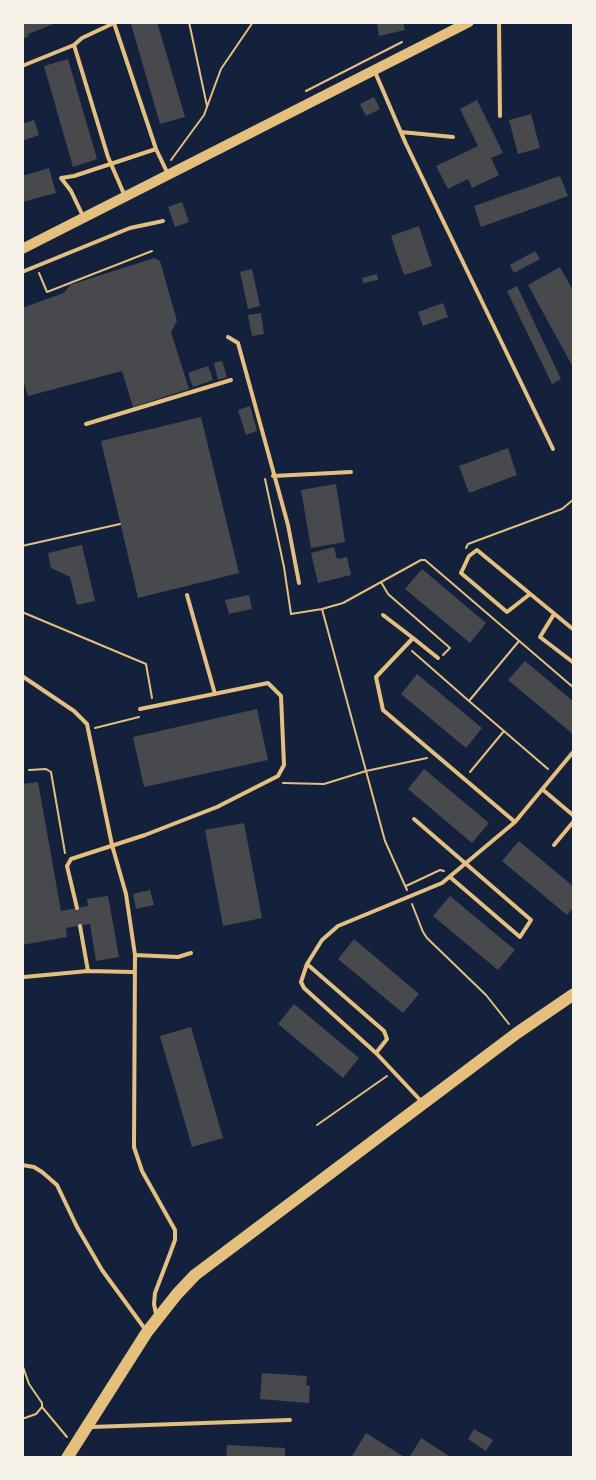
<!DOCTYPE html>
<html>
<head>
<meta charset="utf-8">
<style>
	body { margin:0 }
	#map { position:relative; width:596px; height:1480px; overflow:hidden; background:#14213d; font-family:Lato,sans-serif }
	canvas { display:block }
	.frame { position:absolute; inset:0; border:24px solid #f6f1e7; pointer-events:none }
</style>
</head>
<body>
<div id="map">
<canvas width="596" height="1480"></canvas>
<div class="frame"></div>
</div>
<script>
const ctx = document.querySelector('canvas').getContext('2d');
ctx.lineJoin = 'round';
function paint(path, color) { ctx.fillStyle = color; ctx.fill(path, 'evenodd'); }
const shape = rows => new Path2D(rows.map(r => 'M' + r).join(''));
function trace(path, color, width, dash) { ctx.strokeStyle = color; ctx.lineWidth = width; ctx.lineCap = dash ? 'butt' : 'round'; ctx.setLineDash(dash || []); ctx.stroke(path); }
const building = shape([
	[22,22,56,22,56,23,28,34,29,36,22,39],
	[134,22,157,22,185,117,160,124,131,24],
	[377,22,403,22,405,30,379,36],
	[68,59,97,159,73,167,44,66],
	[374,97,380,109,366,116,360,104],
	[477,100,503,153,491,158,499,175,472,188,468,179,448,189,436,166,478,146,460,109],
	[531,114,540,148,518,154,509,120],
	[34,120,39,135,22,141,22,124],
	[49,168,56,193,22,202,22,176],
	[560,176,568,196,481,227,474,206],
	[182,202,189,222,175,227,168,207],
	[419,226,432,266,404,275,391,236],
	[535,251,540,259,514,273,510,265],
	[154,258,160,261,177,321,171,332,189,389,133,407,122,371,28,396,22,377,22,308,64,293,70,285],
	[560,267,574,292,574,369,528,285],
	[252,269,260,306,248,309,240,272],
	[377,274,378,280,363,283,362,278],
	[517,286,561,379,552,384,507,291],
	[443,303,448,317,423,326,418,312],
	[261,313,264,334,252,336,248,315],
	[222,361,227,377,218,380,214,363],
	[208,366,213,380,193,387,188,373],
	[250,406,257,431,246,435,238,410],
	[201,417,239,573,138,598,101,441],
	[508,448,517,475,469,493,459,466],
	[336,484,345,542,311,548,301,490],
	[82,545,95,601,77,605,70,577,51,568,48,553],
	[334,547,337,559,347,557,351,575,318,583,311,553],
	[422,569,486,623,470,643,405,589],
	[249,595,252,609,229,614,225,600],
	[525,661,574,702,574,735,508,680],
	[417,674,482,728,466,748,401,694],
	[257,709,268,760,144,787,133,737],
	[424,769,489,823,472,843,408,789],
	[38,782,61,911,88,906,87,899,108,896,119,957,96,961,90,924,66,928,67,937,22,945,22,784],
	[244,823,262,918,223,926,205,830],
	[519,841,574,887,574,907,567,915,502,861],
	[150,890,154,905,136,909,133,894],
	[450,896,515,950,498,970,433,916],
	[354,939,419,994,403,1013,338,959],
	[294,1004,359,1058,343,1078,278,1024],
	[191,1027,223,1138,192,1147,160,1036],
	[262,1373,307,1376,306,1385,310,1386,309,1403,260,1399],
	[474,1429,493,1440,486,1451,468,1439],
	[366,1433,406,1458,352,1456],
	[421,1438,452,1458,409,1458],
	[227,1445,285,1448,285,1458,226,1458]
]);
const path = shape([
	[189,22,207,106],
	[306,91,402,42],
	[171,160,204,115,221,69,253,22],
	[39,273,47,292,152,251],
	[265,479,284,567,291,614,322,609,385,841,407,890],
	[22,546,120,524],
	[466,548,468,544,562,509,574,499],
	[381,582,388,594,450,648,443,655],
	[322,609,343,603,421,560,425,560,574,688],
	[22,612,146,664,152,698],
	[412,651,469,701,519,641],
	[469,701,548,769],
	[95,728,139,717],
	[29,770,46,769,51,772,65,853],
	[470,772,504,731],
	[283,783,324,784,366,771,427,758],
	[406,886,440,870,444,871],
	[412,904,423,932,427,938,486,995,509,1024],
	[317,1125,387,1076],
	[22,1364,29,1384,42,1403,42,1407,36,1414,22,1419],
	[42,1407,67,1437]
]);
const service = shape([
	[499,22,500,116],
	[22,66,74,45],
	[375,72,406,144,553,449],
	[401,132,453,137],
	[124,194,108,157,74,45,82,38,114,23,156,149,167,172],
	[83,216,71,191,61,178,74,176,156,149],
	[22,272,130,228,163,221],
	[228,337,238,343,288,525,299,583],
	[86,424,231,380],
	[273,476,351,472],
	[530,594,507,612,461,573,469,556,477,550,574,630],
	[187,595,215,694],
	[554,614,540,637,574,663],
	[383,615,413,638,376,677,383,710,515,822],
	[413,638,438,658],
	[22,676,74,711,87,724,112,845,126,894,135,955,134,1147,142,1171,175,1230,175,1240,171,1251,155,1293,154,1304,156,1314],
	[542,789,574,816],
	[414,819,531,920,520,937,450,877],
	[554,845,574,821],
	[77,908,67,866,71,859,145,835,217,807,278,776,284,765,281,696,268,683,140,709],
	[80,926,88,971],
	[135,955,178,957,191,953],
	[307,964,384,1031,387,1039,376,1053],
	[24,977,88,971,133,972],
	[422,1102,376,1053,304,988,301,982,307,964,322,940,338,926,442,883,515,822,574,751],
	[22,1165,34,1167,42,1172,57,1185,77,1227,102,1270,145,1329],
	[91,1427,290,1420]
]);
const tertiary = shape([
	[22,249,469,22]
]);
const primary = shape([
	[67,1458,147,1332,177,1294,195,1275,517,1033,574,994]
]);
paint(building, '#48494c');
trace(path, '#e5c07b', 2);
trace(service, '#e5c07b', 4);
trace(tertiary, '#e5c07b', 10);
trace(primary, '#e5c07b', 12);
</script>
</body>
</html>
